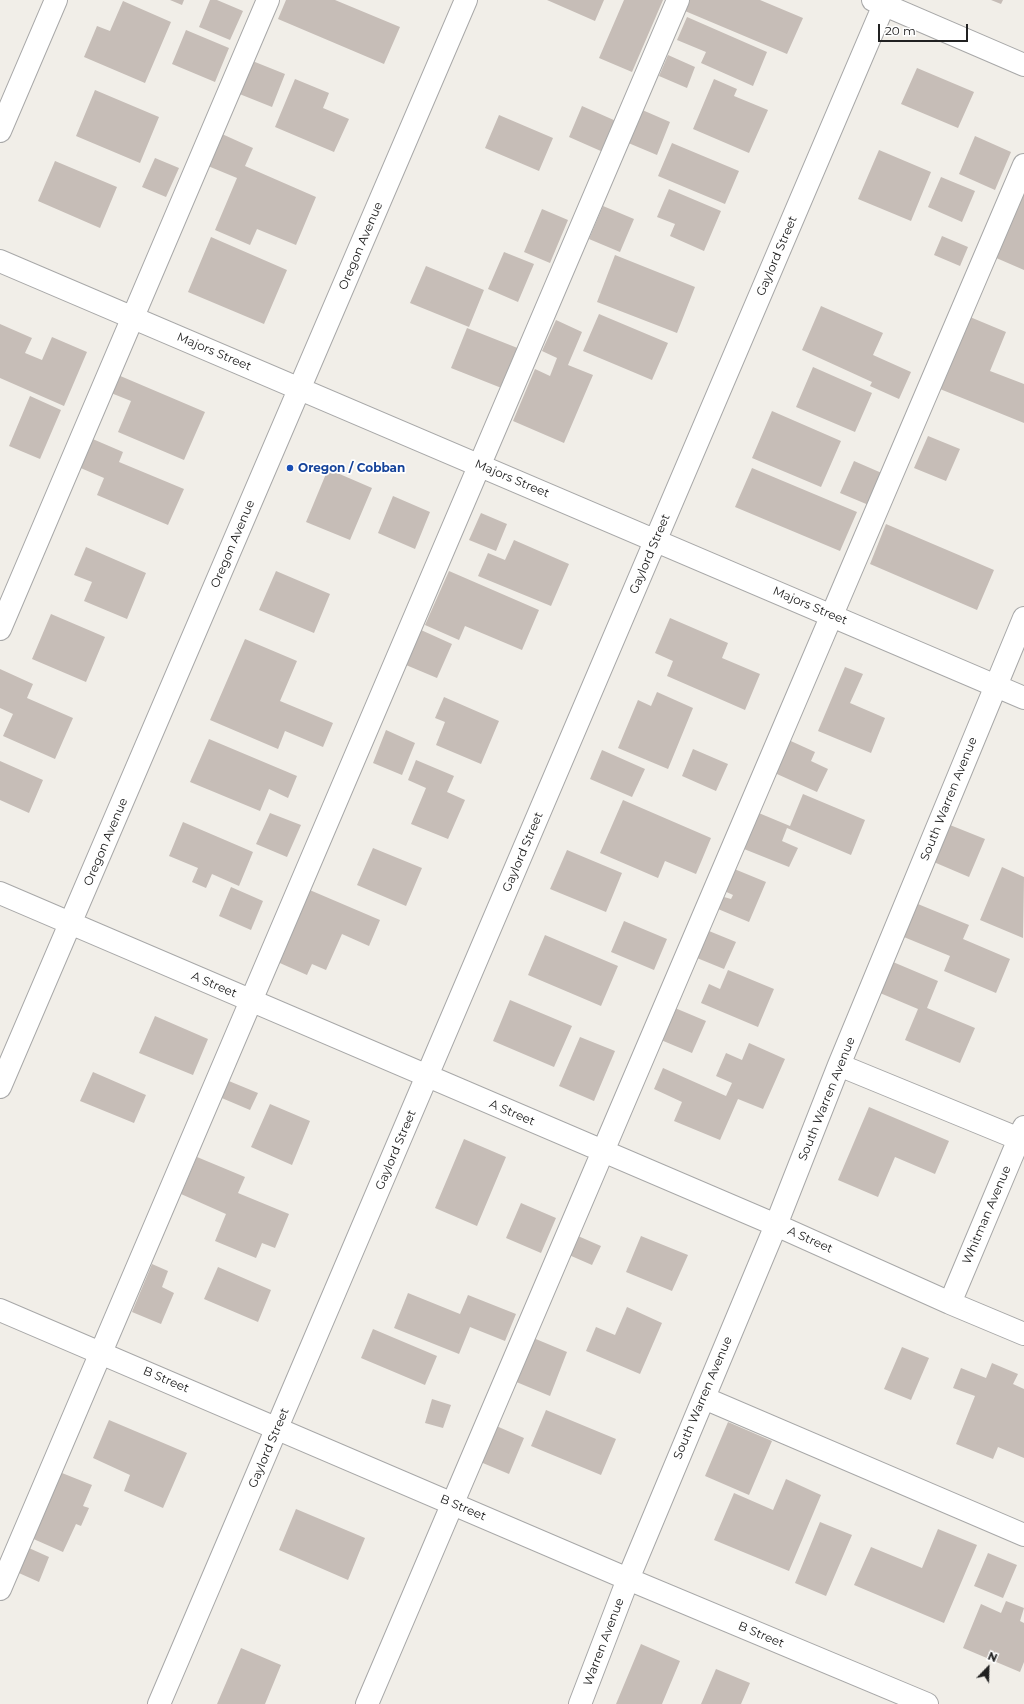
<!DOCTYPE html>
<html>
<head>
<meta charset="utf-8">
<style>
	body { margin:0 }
	#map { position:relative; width:1024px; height:1704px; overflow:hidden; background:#f1eee8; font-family:Montserrat,sans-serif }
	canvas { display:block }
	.north { position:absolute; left:968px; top:1648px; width:40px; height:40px; -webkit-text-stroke:3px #fff; paint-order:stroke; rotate:23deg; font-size:11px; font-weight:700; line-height:16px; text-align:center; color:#212121 }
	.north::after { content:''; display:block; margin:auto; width:14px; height:18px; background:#212121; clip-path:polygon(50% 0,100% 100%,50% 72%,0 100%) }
	.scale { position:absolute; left:878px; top:24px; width:90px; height:18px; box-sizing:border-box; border:2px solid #212121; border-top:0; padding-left:5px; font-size:12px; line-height:14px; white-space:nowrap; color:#212121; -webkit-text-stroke:3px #fff; paint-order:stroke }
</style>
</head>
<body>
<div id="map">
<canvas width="1024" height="1704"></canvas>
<div class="north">N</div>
<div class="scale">20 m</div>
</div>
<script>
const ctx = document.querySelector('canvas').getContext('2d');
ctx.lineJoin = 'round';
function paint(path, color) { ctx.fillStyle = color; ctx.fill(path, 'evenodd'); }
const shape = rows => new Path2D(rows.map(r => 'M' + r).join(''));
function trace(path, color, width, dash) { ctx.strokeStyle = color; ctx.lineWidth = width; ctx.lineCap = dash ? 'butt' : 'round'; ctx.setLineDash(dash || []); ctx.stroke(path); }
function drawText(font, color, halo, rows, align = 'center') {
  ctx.font = font + ' Montserrat,sans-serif'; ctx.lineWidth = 3.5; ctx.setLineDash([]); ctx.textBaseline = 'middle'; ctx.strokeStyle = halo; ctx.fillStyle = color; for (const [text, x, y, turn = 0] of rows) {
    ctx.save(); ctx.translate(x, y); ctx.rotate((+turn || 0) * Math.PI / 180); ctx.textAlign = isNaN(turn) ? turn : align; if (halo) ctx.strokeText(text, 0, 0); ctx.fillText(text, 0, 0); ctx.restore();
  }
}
const building = shape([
	[170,0,184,0,182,5],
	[210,0,217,0,243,11,230,40,199,27],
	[286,0,335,0,400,27,384,64,278,19],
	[547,0,604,0,595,21],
	[624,0,663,0,632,72,599,58],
	[690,0,760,0,803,18,787,54,685,11],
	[991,0,1003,0,1001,4],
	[123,1,171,22,145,83,84,57,97,26,110,31],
	[687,17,767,52,753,86,701,63,706,52,677,40],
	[186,30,229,48,215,82,172,64],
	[668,55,695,67,687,88,659,76],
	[250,60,285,74,272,107,237,93],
	[917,68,974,92,958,128,901,104],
	[295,79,329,93,323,108,349,119,334,152,275,127],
	[714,79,737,89,734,96,768,110,749,153,693,129],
	[95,90,159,117,140,163,76,136],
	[582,106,616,121,603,152,569,137],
	[640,109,670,122,657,155,626,142],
	[499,115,553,138,539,171,485,148],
	[222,134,253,148,245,166,316,197,296,245,257,229,250,245,215,230,237,178,208,166],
	[975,136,1011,152,995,190,959,174],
	[672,143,739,171,725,204,658,176],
	[879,150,931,172,911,221,858,199],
	[155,158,179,168,166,197,142,187],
	[55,161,117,187,100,228,38,201],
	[941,177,975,191,962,222,928,207],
	[1024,187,1024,270,994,257],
	[669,189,721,211,704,251,670,236,675,224,657,217],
	[603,206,634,219,620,252,589,239],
	[542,209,568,220,550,263,524,252],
	[942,236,968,247,960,266,934,255],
	[211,237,287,270,264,324,188,292],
	[504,252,534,264,518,302,488,289],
	[615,255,695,287,677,333,597,302],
	[426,266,484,290,469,327,410,303],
	[821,306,883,333,873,355,911,372,899,399,870,386,872,382,802,350],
	[599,314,668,343,652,380,583,351],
	[970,317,1006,332,990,371,1024,384,1024,423,940,389],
	[556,320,582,332,568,365,593,375,564,443,513,421,535,369,550,376,557,358,542,351],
	[0,324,32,338,25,353,42,360,52,337,87,352,64,406,0,378],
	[467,328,520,349,504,389,451,368],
	[813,367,872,393,855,432,796,407],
	[118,375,205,412,184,460,118,432,131,401,111,393],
	[30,396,61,410,40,459,9,446],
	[772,411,841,441,821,487,752,458],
	[928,436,960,449,946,481,914,468],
	[88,437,123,452,119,462,184,489,168,525,97,495,104,478,76,466],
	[854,461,884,474,871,506,840,493],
	[752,468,857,512,840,551,735,507],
	[328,469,372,488,350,540,306,522],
	[393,496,430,512,415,549,378,533],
	[481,513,507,524,496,551,469,540],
	[886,524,994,570,977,610,870,564],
	[514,540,569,564,551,606,478,576,488,553,505,560],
	[86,547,146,573,127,619,84,601,92,582,74,575],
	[276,571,330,594,314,633,259,610],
	[449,571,539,610,522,650,465,626,459,640,425,625],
	[51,614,105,637,86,682,32,659],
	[670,618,728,643,722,658,760,674,745,710,667,676,673,661,655,653],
	[421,630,452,644,437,678,406,665],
	[245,639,297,661,280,701,333,723,323,747,285,731,278,749,210,720],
	[845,667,863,674,850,703,885,718,871,753,818,731],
	[0,669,33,684,27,698,73,718,55,759,3,736,13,714,0,708],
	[657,692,693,708,668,769,618,748,638,700,651,706],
	[444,697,499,721,481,764,436,745,445,722,435,718],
	[386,730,415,743,402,775,373,763],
	[782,737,815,752,811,761,828,769,817,792,768,770],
	[209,739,297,776,288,798,269,789,260,811,190,782],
	[693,749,728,764,716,791,682,776],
	[602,750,645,769,632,797,590,779],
	[416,760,454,776,447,792,465,800,448,839,411,824,426,788,408,780],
	[0,761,43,780,29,813,0,800],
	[803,794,865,820,851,855,787,828,782,841,798,848,789,867,739,847,754,811,790,826],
	[623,800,711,838,696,874,665,861,658,878,600,853],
	[270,813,301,825,287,857,256,844],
	[183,822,253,852,239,886,212,874,206,888,192,882,198,868,169,856],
	[945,823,985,839,969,877,929,860],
	[373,848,422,868,406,906,357,885],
	[567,850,622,873,606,912,550,889],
	[727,866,766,882,749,922,718,909,724,897,731,899,733,895,718,888],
	[1002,867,1024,877,1023,938,980,920],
	[231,887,263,901,251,930,219,916],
	[305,888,380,920,369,946,342,934,326,970,312,964,307,975,273,960],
	[913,902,969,925,963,939,1010,959,996,993,944,971,950,956,899,935],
	[624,921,667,939,654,970,611,952],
	[709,931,736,942,724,969,697,958],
	[545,935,618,966,601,1006,528,975],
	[893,962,938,981,927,1008,975,1028,960,1063,905,1040,918,1009,880,993],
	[728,970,774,989,758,1027,701,1003,709,984,720,989],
	[510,1000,572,1026,554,1067,493,1041],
	[675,1008,706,1021,692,1053,661,1040],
	[155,1016,208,1039,193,1075,139,1053],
	[580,1037,615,1051,594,1101,559,1086],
	[749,1043,785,1059,763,1109,738,1099,720,1140,674,1121,682,1102,654,1089,663,1068,726,1096,732,1083,716,1076,726,1053,742,1060],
	[93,1072,146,1095,134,1123,80,1101],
	[224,1079,258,1093,250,1110,217,1096],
	[270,1104,310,1121,292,1165,251,1147],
	[869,1107,949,1141,935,1174,895,1157,878,1197,838,1180],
	[464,1139,506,1157,477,1226,435,1208],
	[197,1157,245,1177,238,1193,289,1214,275,1248,262,1243,256,1258,215,1241,226,1214,181,1194],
	[521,1203,556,1218,541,1253,506,1238],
	[578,1236,601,1246,592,1265,569,1255],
	[641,1236,688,1255,672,1291,626,1272],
	[152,1264,168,1271,162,1287,174,1293,161,1324,132,1312],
	[218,1267,271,1290,258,1322,204,1299],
	[408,1293,460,1314,468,1295,516,1314,505,1341,470,1327,459,1354,394,1328],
	[627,1307,662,1323,640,1374,586,1351,596,1327,615,1335],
	[373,1329,437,1356,425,1385,361,1358],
	[531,1337,567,1352,550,1396,514,1381],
	[902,1347,929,1358,911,1400,884,1389],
	[992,1363,1018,1374,1013,1384,1024,1389,1024,1458,998,1447,993,1459,956,1444,975,1396,953,1388,961,1368,986,1378],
	[432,1399,451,1405,443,1428,425,1423],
	[546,1410,616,1439,601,1475,531,1446],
	[109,1420,187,1453,163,1508,124,1491,130,1475,93,1458],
	[728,1422,772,1441,749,1495,705,1476],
	[494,1425,524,1438,509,1474,478,1461],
	[57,1471,92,1485,83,1506,89,1508,81,1526,76,1524,63,1552,29,1537],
	[786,1479,821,1495,789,1571,714,1540,734,1493,773,1510],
	[296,1509,365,1538,348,1580,279,1550],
	[820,1522,852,1535,826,1596,795,1583],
	[938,1529,977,1545,944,1623,854,1585,871,1547,922,1568],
	[20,1544,49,1557,39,1582,10,1569],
	[988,1553,1017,1565,1003,1598,974,1586],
	[1006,1601,1024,1608,1020,1621,1024,1623,1024,1662,1020,1672,963,1648,981,1604,1001,1613],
	[641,1644,680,1661,662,1704,616,1704],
	[241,1648,281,1665,265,1704,217,1704],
	[716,1669,750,1683,741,1704,701,1704]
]);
const minor = shape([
	[873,0,1024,65],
	[0,131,56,0],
	[0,261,1024,698],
	[0,629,268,0],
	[0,893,776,1225,950,1303,1024,1334],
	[839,1065,1024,1141],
	[0,1087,466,0],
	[950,1303,1024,1127],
	[0,1310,628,1579,927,1704],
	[704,1398,1024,1535],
	[0,1589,678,0],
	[159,1704,886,0],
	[367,1704,1024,165],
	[580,1704,628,1579,776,1225,839,1065,1024,618]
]);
const markers = [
	[290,468,4,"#1a4fb4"]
];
const streetNames = [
	["Oregon Avenue",361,246,-67],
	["Gaylord Street",777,256,-67],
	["Majors Street",214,352,23],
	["Majors Street",512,479,23],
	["Oregon Avenue",233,544,-67],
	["Gaylord Street",650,554,-67],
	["Majors Street",810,606,23],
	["South Warren Avenue",949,799,-68],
	["Oregon Avenue",106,842,-67],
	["Gaylord Street",523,852,-67],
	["A Street",214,985,23],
	["South Warren Avenue",827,1099,-68],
	["A Street",512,1113,23],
	["Gaylord Street",396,1150,-67],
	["Whitman Avenue",987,1215,-67],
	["A Street",810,1240,24],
	["B Street",166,1380,23],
	["South Warren Avenue",703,1398,-67],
	["Gaylord Street",269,1448,-67],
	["B Street",463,1508,23],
	["B Street",761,1635,23],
	["Warren Avenue",604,1642,-69]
];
const transitNames = [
	["Oregon / Cobban",298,468]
];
paint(building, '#c6bdb7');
trace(minor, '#a8a8a8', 24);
trace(minor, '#fff', 22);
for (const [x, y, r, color] of markers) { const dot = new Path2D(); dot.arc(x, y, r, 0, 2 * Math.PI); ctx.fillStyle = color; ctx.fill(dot); trace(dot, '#fff', 1.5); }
drawText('12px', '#212121', '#fff', streetNames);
drawText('bold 12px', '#164399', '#fff', transitNames, 'left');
</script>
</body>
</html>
